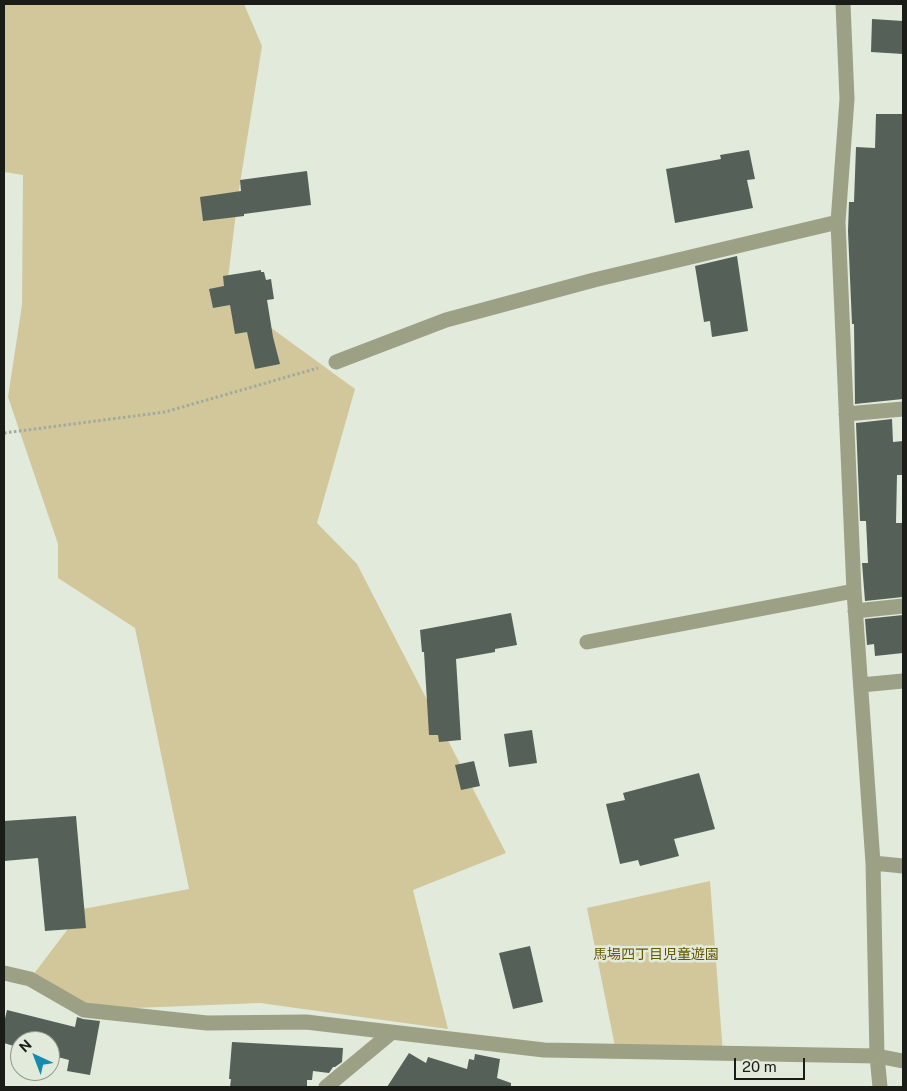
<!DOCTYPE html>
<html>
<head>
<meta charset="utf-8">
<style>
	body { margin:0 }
	#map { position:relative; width:907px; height:1091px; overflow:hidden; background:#e2eadc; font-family:"Public Sans",sans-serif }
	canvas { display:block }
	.frame { position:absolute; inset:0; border:5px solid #191c17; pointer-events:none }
	.north { position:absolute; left:10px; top:1031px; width:50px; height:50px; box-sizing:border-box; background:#e2eadc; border:1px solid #92988d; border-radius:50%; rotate:317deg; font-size:14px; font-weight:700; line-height:20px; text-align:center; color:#191c17 }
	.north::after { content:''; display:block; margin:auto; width:18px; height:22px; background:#178baf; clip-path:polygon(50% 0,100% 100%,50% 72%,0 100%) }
	.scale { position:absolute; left:734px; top:1058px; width:71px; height:22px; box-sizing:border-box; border:2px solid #191c17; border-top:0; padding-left:6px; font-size:15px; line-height:18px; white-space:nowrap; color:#191c17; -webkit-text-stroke:4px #e2eadc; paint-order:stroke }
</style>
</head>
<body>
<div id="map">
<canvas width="907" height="1091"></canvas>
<div class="frame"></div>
<div class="north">N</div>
<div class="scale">20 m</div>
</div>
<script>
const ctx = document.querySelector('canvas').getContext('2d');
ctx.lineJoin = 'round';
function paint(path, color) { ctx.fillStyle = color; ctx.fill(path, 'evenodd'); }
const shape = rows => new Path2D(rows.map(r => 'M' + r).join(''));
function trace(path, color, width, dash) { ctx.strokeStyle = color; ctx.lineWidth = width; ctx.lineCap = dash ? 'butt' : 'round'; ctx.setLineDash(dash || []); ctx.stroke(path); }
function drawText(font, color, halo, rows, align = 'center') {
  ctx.font = font + ' "Public Sans","Noto Sans JP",sans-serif'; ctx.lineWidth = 5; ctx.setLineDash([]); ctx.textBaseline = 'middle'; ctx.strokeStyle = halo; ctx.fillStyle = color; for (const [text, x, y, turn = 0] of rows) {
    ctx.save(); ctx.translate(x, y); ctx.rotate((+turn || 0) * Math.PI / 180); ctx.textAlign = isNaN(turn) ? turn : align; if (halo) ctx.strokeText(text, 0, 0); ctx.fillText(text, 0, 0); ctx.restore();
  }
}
const green = shape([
	[4,4,244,4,262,46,238,196,226,295,355,389,317,523,357,564,506,853,413,890,448,1029,260,1003,84,1010,30,979,83,909,189,889,135,628,58,578,58,544,8,397,22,305,23,175,4,172],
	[710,881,723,1054,616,1051,587,908]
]);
const building = shape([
	[872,19,903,21,903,54,871,52],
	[876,114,903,114,903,399,855,404,854,324,852,324,848,231,849,202,854,202,856,147,875,148],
	[749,150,755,179,747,180,753,208,675,223,666,169,721,159,720,155],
	[307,171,311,205,244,214,244,216,203,221,200,197,241,191,240,180],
	[737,256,748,331,712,337,710,321,704,322,695,266],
	[261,270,261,272,264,272,266,280,271,279,274,299,267,300,273,337,280,364,255,369,247,332,235,334,230,305,213,308,209,289,224,286,223,276],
	[892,419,893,442,903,441,903,475,897,475,896,523,903,523,903,597,865,601,862,563,868,563,866,521,860,521,856,423],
	[511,613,517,645,495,649,495,652,456,659,461,740,439,742,438,735,429,735,424,652,422,652,420,630],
	[903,615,903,653,875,656,874,644,867,645,865,619],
	[532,730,537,763,509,767,504,734],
	[474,761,480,786,461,790,455,765],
	[699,773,715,829,674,839,679,856,640,866,638,860,620,864,606,804,625,800,623,793],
	[76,816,86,928,45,931,38,858,4,861,4,821],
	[530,946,543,1002,513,1009,499,953],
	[7,1010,75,1027,77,1017,83,1019,100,1021,90,1075,67,1071,69,1060,50,1055,50,1041,20,1041,20,1048,4,1043,4,1023],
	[232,1042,343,1048,342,1062,335,1067,333,1067,329,1073,313,1071,312,1080,307,1080,307,1087,230,1087,231,1079,229,1079],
	[409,1053,426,1063,428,1057,467,1069,469,1059,474,1060,475,1054,500,1059,497,1078,511,1083,511,1087,387,1087]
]);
const path = shape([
	[4,433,165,412,318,368]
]);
const minor = shape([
	[843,4,847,99,838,222,854,591,873,863,877,1056,880,1087],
	[336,362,446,320,594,280,838,222],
	[846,414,903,409],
	[855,611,903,606],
	[587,642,854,591],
	[861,685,903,681],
	[873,863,903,866],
	[4,973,30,979,84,1010,207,1023,306,1022,544,1050,877,1056,903,1061],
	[326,1087,391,1033]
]);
const parkNames = [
	["馬場四丁目児童遊園",656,955]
];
paint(green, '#d1c79b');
paint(building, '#556158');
trace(path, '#a2a99e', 3, [2.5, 2.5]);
trace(minor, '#9ca085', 15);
drawText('14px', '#655400', '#e2eadc', parkNames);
</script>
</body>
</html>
